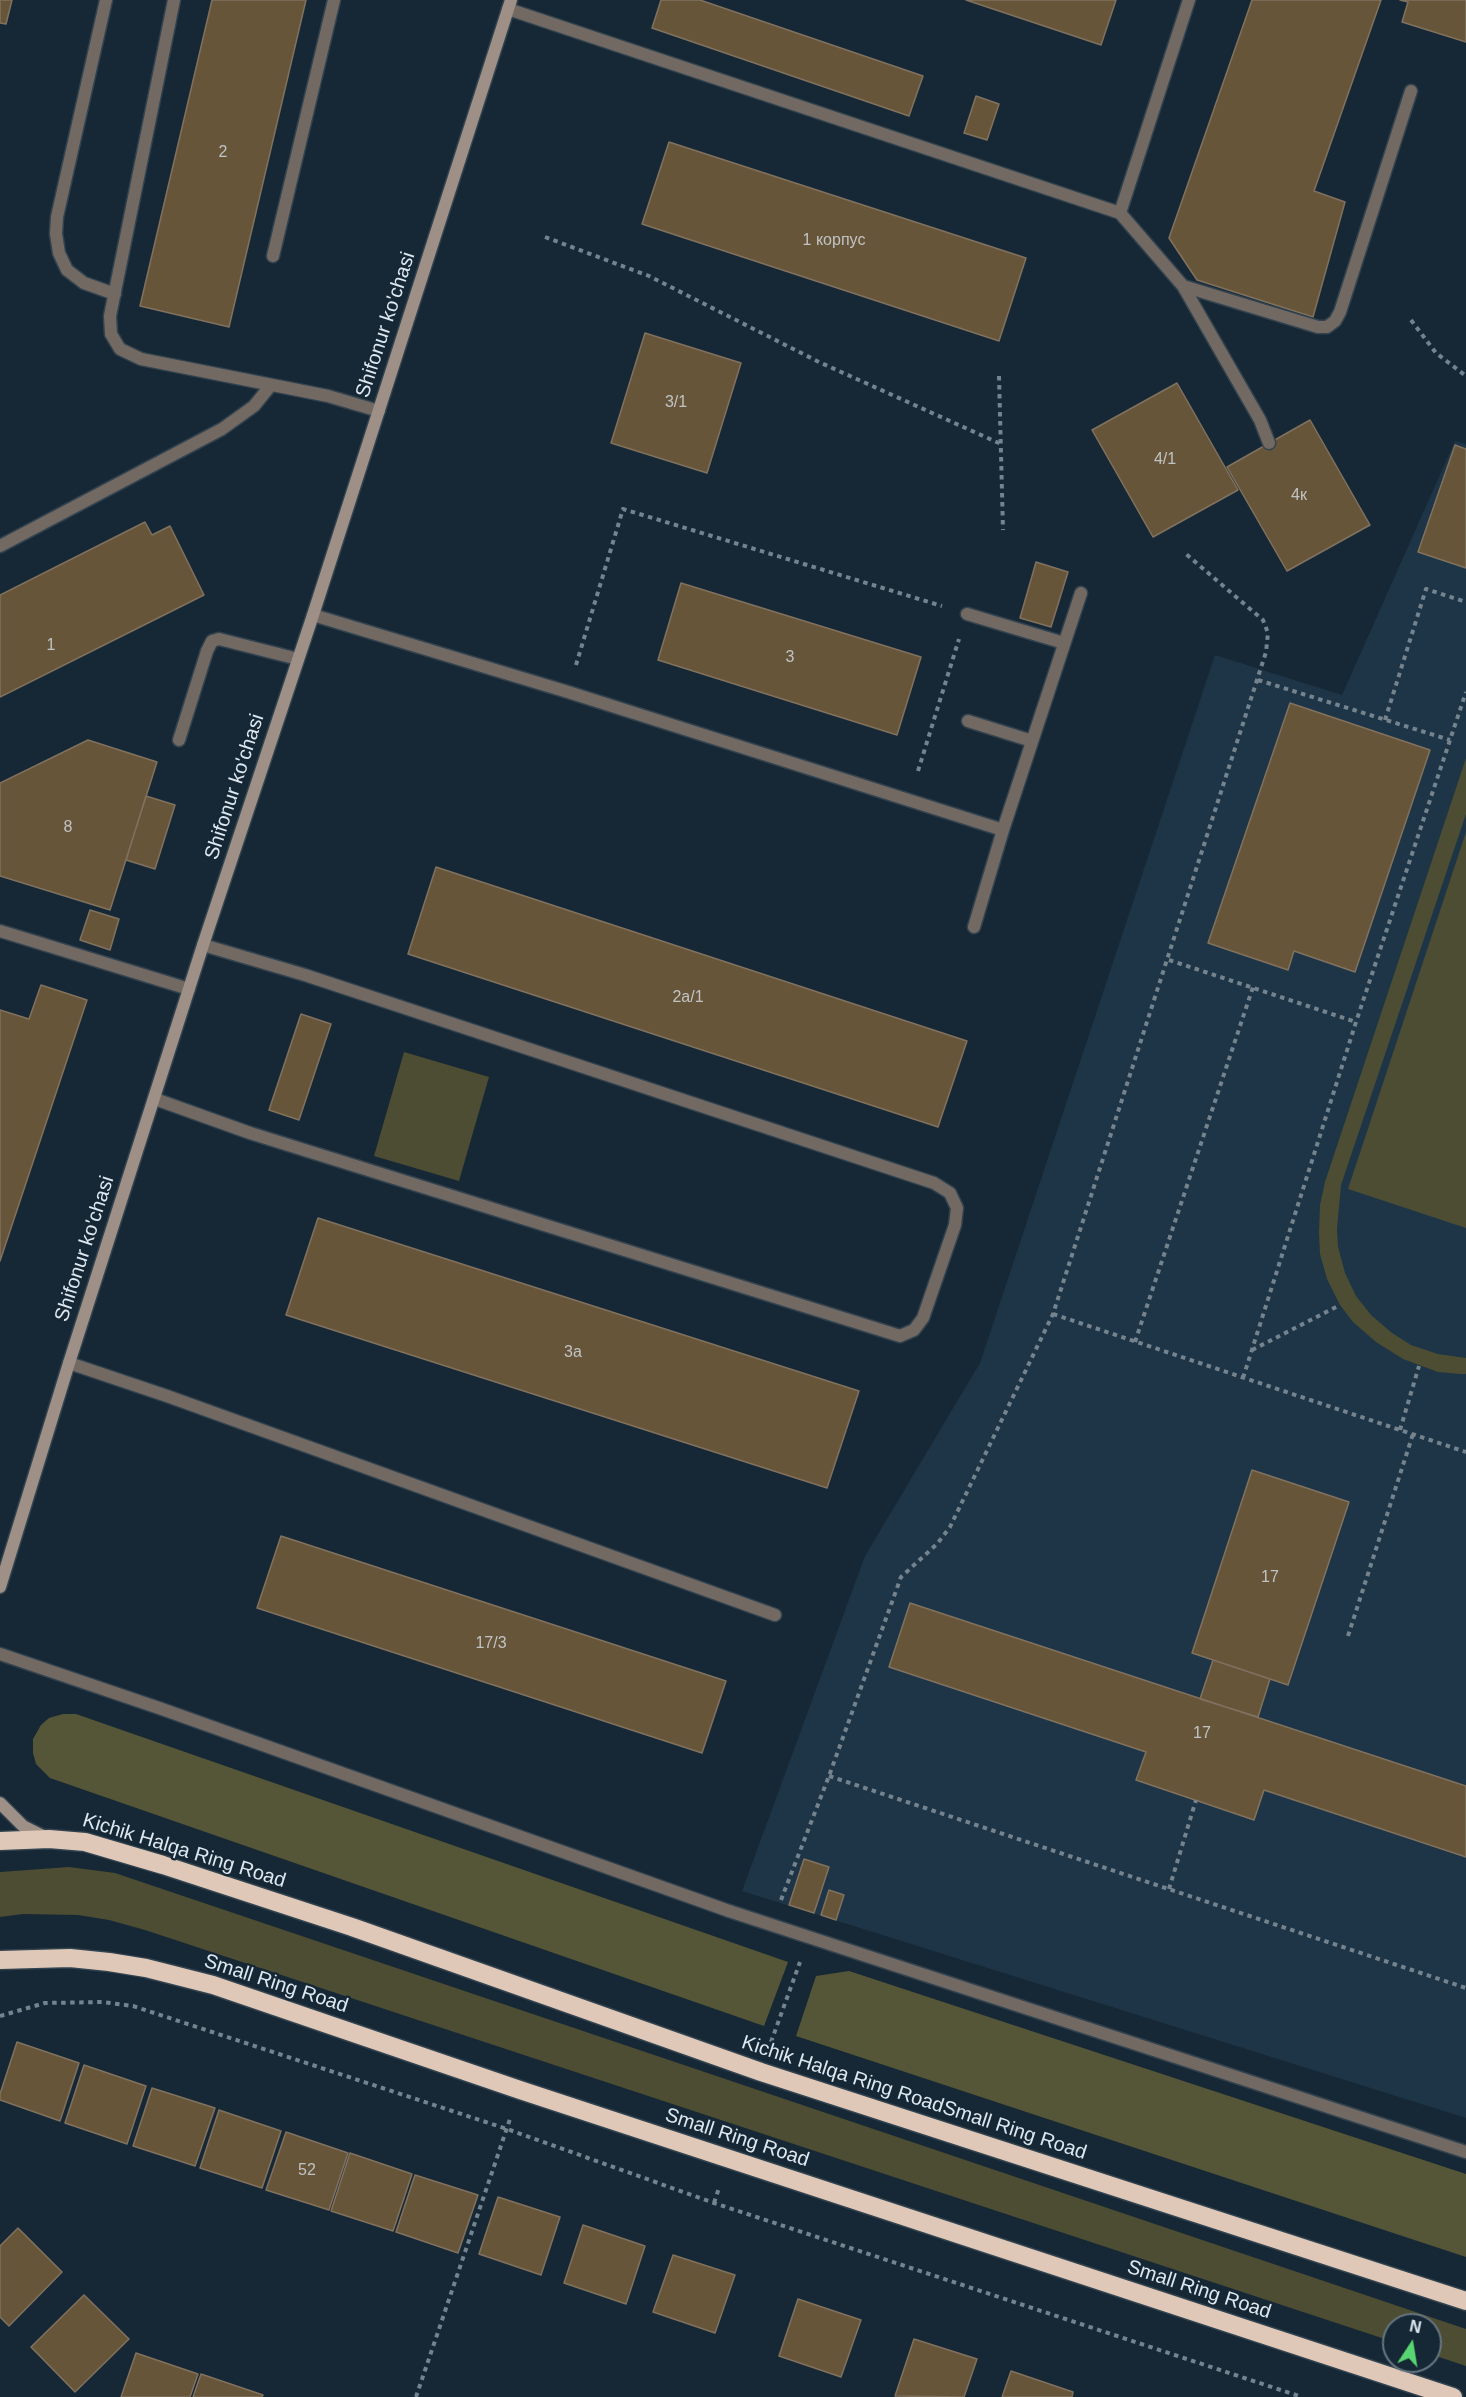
<!DOCTYPE html>
<html>
<head>
<meta charset="utf-8">
<style>
	body { margin:0 }
	#map { position:relative; width:1466px; height:2397px; overflow:hidden; background:#162835; font-family:Helvetica,sans-serif }
	canvas { display:block }
	.north { position:absolute; left:1382px; top:2313px; width:60px; height:60px; box-sizing:border-box; background:#162835; border:2px solid #667580; border-radius:50%; rotate:12deg; font-size:16px; font-weight:700; line-height:24px; text-align:center; color:#dde8f1 }
	.north::after { content:''; display:block; margin:auto; width:21px; height:27px; background:#57d570; clip-path:polygon(50% 0,100% 100%,50% 72%,0 100%) }
</style>
</head>
<body>
<div id="map">
<canvas width="1466" height="2397"></canvas>
<div class="north">N</div>
</div>
<script>
const ctx = document.querySelector('canvas').getContext('2d');
ctx.lineJoin = 'round';
function paint(path, color) { ctx.fillStyle = color; ctx.fill(path, 'evenodd'); }
const shape = rows => new Path2D(rows.map(r => 'M' + r).join(''));
function trace(path, color, width, dash) { ctx.strokeStyle = color; ctx.lineWidth = width; ctx.lineCap = dash ? 'butt' : 'round'; ctx.setLineDash(dash || []); ctx.stroke(path); }
function drawText(font, color, halo, rows, align = 'center') {
  ctx.font = font + ' Helvetica,sans-serif'; ctx.lineWidth = 4.5; ctx.setLineDash([]); ctx.textBaseline = 'middle'; ctx.strokeStyle = halo; ctx.fillStyle = color; for (const [text, x, y, turn = 0] of rows) {
    ctx.save(); ctx.translate(x, y); ctx.rotate((+turn || 0) * Math.PI / 180); ctx.textAlign = isNaN(turn) ? turn : align; if (halo) ctx.strokeText(text, 0, 0); ctx.fillText(text, 0, 0); ctx.restore();
  }
}
const built = shape([
	[1455,441,1466,444,1466,2118,742,1891,865,1556,980,1363,1215,655,1342,695]
]);
const green = shape([
	[1466,758,1466,814,1341,1185,1337,1229,1338,1247,1345,1273,1356,1296,1371,1315,1392,1333,1411,1345,1438,1354,1466,1358,1466,1374,1460,1374,1438,1372,1403,1359,1376,1342,1353,1322,1340,1305,1327,1279,1320,1254,1319,1233,1320,1205,1325,1182],
	[1466,832,1466,1228,1348,1189],
	[404,1052,489,1077,459,1181,374,1156],
	[69,1867,115,1873,1466,2329,1466,2366,1430,2354,1430,2325,1394,2325,1394,2342,145,1930,109,1920,78,1915,23,1914,0,1917,0,1872]
]);
const forest = shape([
	[63,1714,76,1714,788,1962,764,2026,50,1778,36,1764,33,1753,33,1739,41,1725,49,1718],
	[849,1971,1466,2174,1466,2257,796,2036,816,1976]
]);
const building = shape([
	[0,0,12,0,6,24,0,23,0,0],
	[212,0,306,0,229,327,140,306,212,0],
	[661,0,700,0,923,76,909,116,652,28,661,0],
	[966,0,1116,0,1101,45,966,0],
	[1252,0,1381,0,1314,191,1345,202,1313,317,1197,280,1169,238,1252,0],
	[1400,0,1466,0,1466,42,1402,22,1408,2,1400,0],
	[976,96,999,104,987,140,964,133,976,96],
	[669,142,1026,258,999,341,642,224,669,142],
	[645,333,741,363,707,473,611,443,645,333],
	[1177,383,1238,490,1153,537,1092,430,1177,383],
	[1310,420,1370,525,1287,571,1227,467,1310,420],
	[1455,445,1466,449,1466,568,1418,552,1455,445],
	[145,522,152,535,170,526,204,595,0,697,0,595,145,522],
	[1036,562,1068,572,1051,627,1020,618,1036,562],
	[681,583,921,657,897,735,658,660,681,583],
	[1290,703,1430,750,1355,972,1294,951,1288,970,1208,943,1290,703],
	[88,740,157,762,110,910,0,876,0,783,88,740],
	[146,796,175,805,155,869,126,860,146,796],
	[436,867,967,1041,938,1127,408,954,436,867],
	[90,910,119,919,110,950,80,940,90,910],
	[41,985,87,1000,0,1261,0,1010,29,1019,41,985],
	[301,1014,331,1024,299,1120,269,1110,301,1014],
	[318,1218,859,1391,827,1488,286,1315,318,1218],
	[1252,1470,1349,1502,1288,1685,1192,1653,1252,1470],
	[281,1536,726,1681,702,1753,257,1608,281,1536],
	[910,1603,1466,1786,1466,1857,1264,1790,1254,1820,1136,1780,1146,1752,889,1667,910,1603],
	[1213,1660,1270,1679,1258,1717,1200,1699,1213,1660],
	[804,1859,829,1867,814,1913,789,1905,804,1859],
	[829,1890,844,1895,836,1920,821,1915,829,1890],
	[17,2042,79,2063,60,2121,0,2100,0,2094,17,2042],
	[84,2065,146,2086,127,2144,65,2123,84,2065],
	[152,2088,215,2108,195,2166,133,2146,152,2088],
	[219,2110,281,2131,262,2188,200,2168,219,2110],
	[286,2132,348,2153,329,2210,266,2190,286,2132],
	[350,2153,412,2174,393,2231,331,2211,350,2153],
	[415,2175,478,2195,458,2253,396,2232,415,2175],
	[498,2197,560,2217,541,2275,479,2254,498,2197],
	[583,2225,645,2246,626,2304,564,2283,583,2225],
	[18,2228,62,2272,9,2326,0,2317,0,2246,18,2228],
	[673,2255,735,2275,715,2333,653,2312,673,2255],
	[84,2295,129,2339,75,2392,31,2347,84,2295],
	[798,2299,861,2320,841,2377,779,2356,798,2299],
	[914,2339,977,2359,964,2397,895,2396,914,2339],
	[136,2353,198,2374,190,2397,121,2397,136,2353],
	[1011,2371,1073,2392,1072,2397,1002,2397,1011,2371],
	[201,2374,263,2395,262,2397,193,2397,201,2374]
]);
const path = shape([
	[545,237,649,276,819,362,1001,444],
	[1411,320,1436,353,1466,376],
	[999,376,1003,530],
	[576,665,623,509,942,606],
	[1258,680,1450,740],
	[1385,720,1426,589,1466,602],
	[918,771,959,639],
	[1169,960,1356,1022],
	[1053,1314,1466,1452],
	[1135,1342,1253,987],
	[1252,1350,1340,1305],
	[1243,1378,1356,1022,1466,692],
	[1400,1430,1419,1366],
	[1348,1636,1413,1434],
	[829,1776,1466,1988],
	[1169,1889,1196,1800],
	[781,1900,829,1776,901,1577,937,1544,950,1527,1053,1314,1266,652,1268,633,1263,620,1186,554],
	[0,2016,45,2003,102,2002,133,2006,507,2129,714,2203,1302,2397],
	[771,2042,800,1962],
	[714,2203,719,2188],
	[416,2397,510,2119]
]);
const lane = shape([
	[106,0,57,217,56,234,59,253,67,270,84,283,115,294],
	[174,0,110,316,111,334,120,349,141,359,328,396,379,411],
	[508,9,1120,213,1183,286,1318,327,1327,327,1335,321,1340,312,1411,91],
	[1120,213,1189,0],
	[273,256,334,0],
	[1183,286,1260,420,1269,443],
	[0,546,222,429,254,406,271,385],
	[967,614,1064,643],
	[313,615,568,692,1003,830],
	[968,721,1032,741],
	[179,740,207,651,212,641,219,639,298,659],
	[974,927,1003,830,1081,593],
	[0,931,189,989],
	[155,1099,250,1133,900,1336,914,1330,923,1318,955,1225,957,1208,950,1193,934,1183,305,975,203,945],
	[69,1363,167,1396,775,1615],
	[0,1654,159,1708,729,1911]
]);
const street = shape([
	[729,1911,1466,2152]
]);
const secondary = shape([
	[0,1587,69,1363,203,945,313,615,511,0],
	[0,1803,23,1826,45,1837]
]);
const highway = shape([
	[0,1841,49,1839,85,1842,163,1865,352,1927,761,2072,1466,2301],
	[0,1960,70,1958,109,1962,146,1968,213,1985,520,2090,1453,2397]
]);
const numberNames = [
	["2",223,153],
	["1 корпус",834,241],
	["3/1",676,403],
	["4/1",1165,460],
	["4к",1299,496],
	["1",51,646],
	["3",790,658],
	["8",68,828],
	["2а/1",688,998],
	["3а",573,1353],
	["17",1270,1578],
	["17/3",491,1644],
	["17",1202,1734],
	["52",307,2171]
];
const streetNames = [
	["Shifonur ko'chasi",386,325,-72],
	["Shifonur ko'chasi",235,787,-72],
	["Shifonur ko'chasi",85,1249,-72],
	["Kichik Halqa Ring Road",184,1851,17],
	["Small Ring Road",276,1984,18],
	["Kichik Halqa Ring RoadSmall Ring Road",914,2098,18],
	["Small Ring Road",737,2138,18],
	["Small Ring Road",1199,2290,18]
];
paint(built, '#1d3546');
paint(green, '#4c4d32');
paint(forest, '#555637');
paint(building, '#67553a');
trace(building, '#80725f', 1.5);
trace(lane, '#32434f', 15);
trace(street, '#32434f', 15);
trace(secondary, '#32434f', 15);
trace(highway, '#32434f', 21);
trace(path, '#74838e', 4, [4.5, 4.5]);
trace(lane, '#726963', 12);
trace(street, '#726963', 12);
trace(secondary, '#9e9086', 12);
trace(highway, '#dfc8b8', 18);
drawText('16px', '#c0c3c3', null, numberNames);
drawText('20px', '#dde8f1', '#162835', streetNames);
</script>
</body>
</html>
